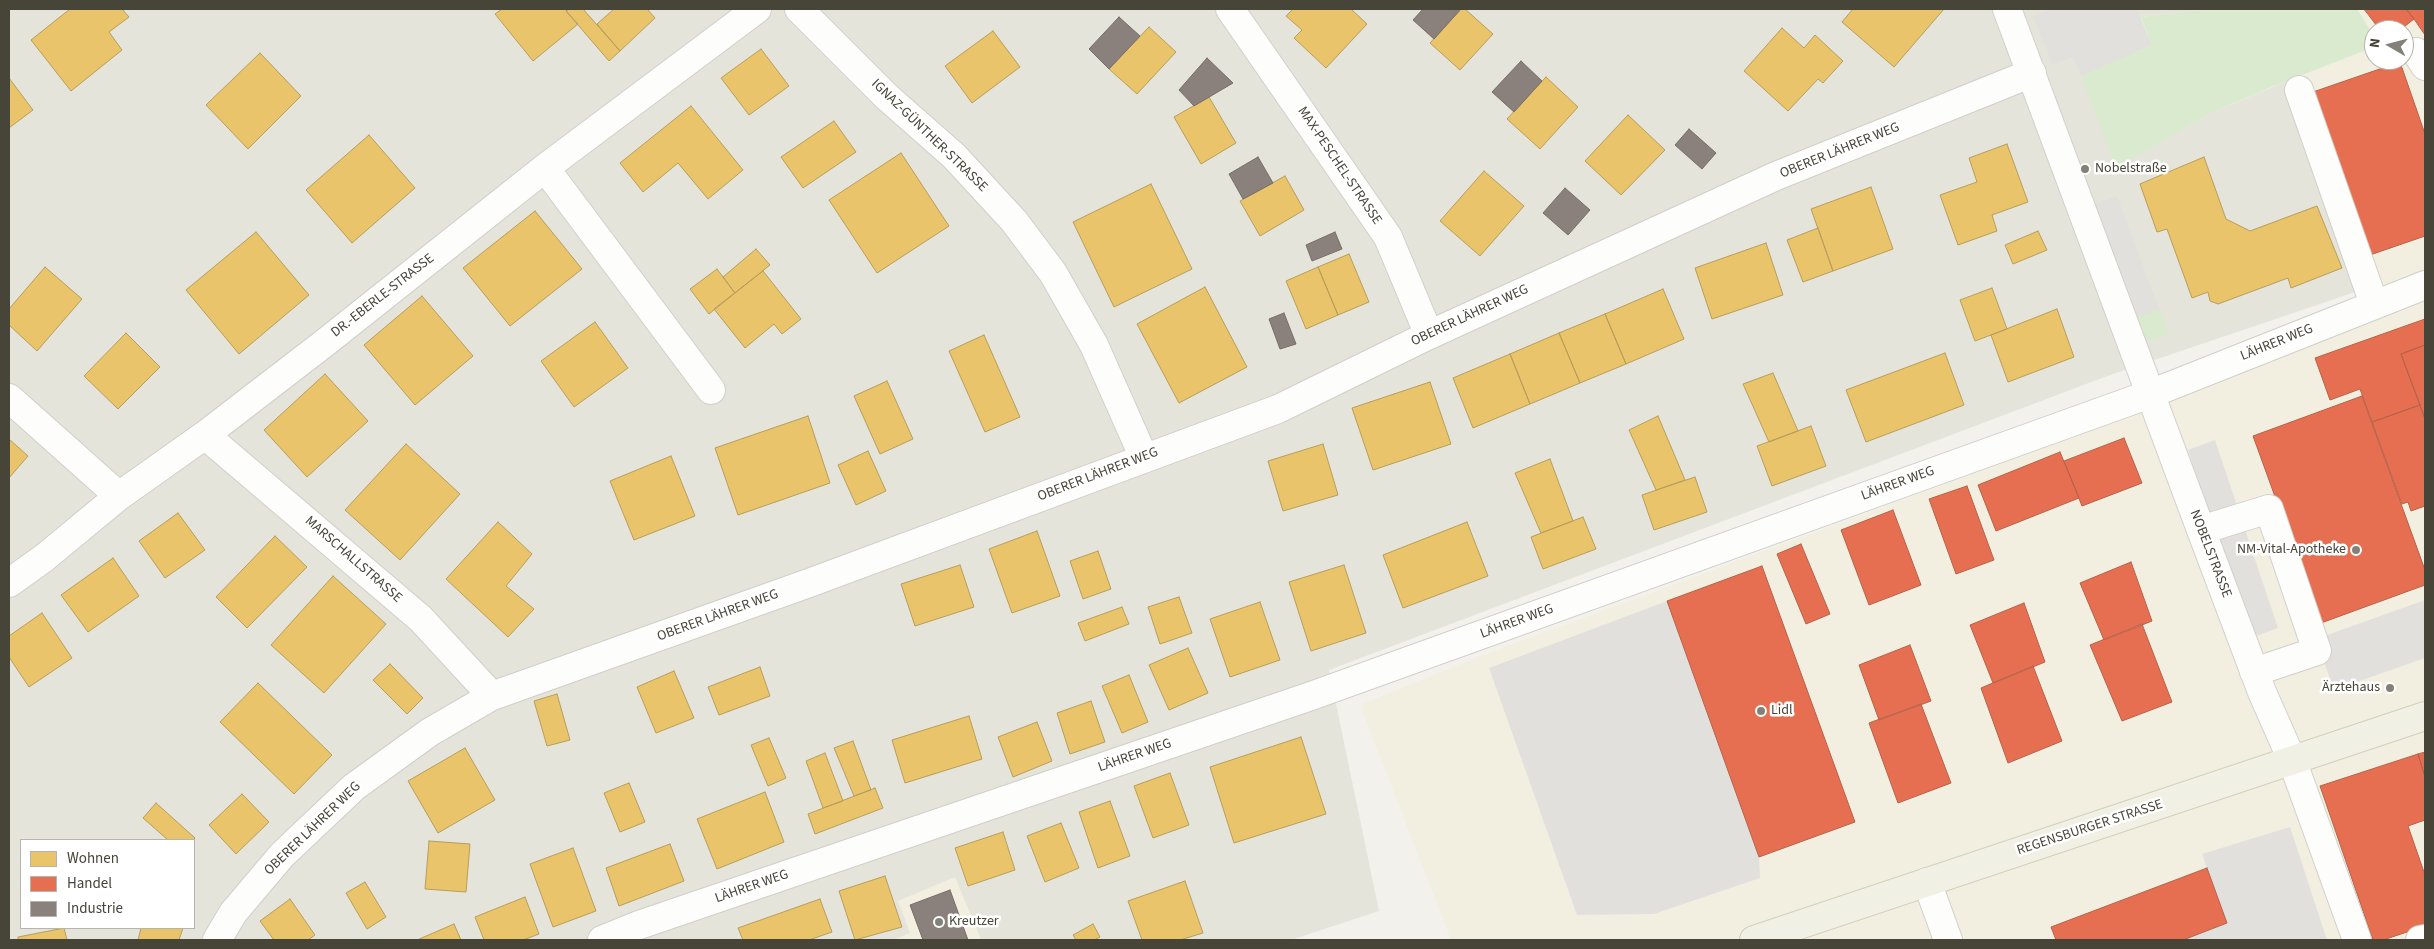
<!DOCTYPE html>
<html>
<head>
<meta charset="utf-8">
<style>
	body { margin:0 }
	#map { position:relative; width:2434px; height:949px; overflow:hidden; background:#f2f1ec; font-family:"Source Sans 3",sans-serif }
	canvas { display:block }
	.frame { position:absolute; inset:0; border:10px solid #474538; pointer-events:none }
	.legend { position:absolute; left:20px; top:839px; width:175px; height:90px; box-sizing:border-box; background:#fff; border:1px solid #b5b5af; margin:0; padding:6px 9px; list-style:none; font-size:15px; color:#474538 }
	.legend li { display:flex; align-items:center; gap:10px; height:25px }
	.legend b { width:25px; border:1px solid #b5b5af }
	.north { position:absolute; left:2364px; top:20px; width:50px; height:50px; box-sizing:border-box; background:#fff; border:1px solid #b5b5af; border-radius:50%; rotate:278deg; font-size:14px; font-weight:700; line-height:20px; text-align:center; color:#474538 }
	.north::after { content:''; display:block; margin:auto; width:18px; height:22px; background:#838177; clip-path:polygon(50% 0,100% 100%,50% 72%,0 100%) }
</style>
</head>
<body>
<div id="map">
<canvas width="2434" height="949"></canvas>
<div class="frame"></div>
<ul class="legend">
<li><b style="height:14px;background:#e9c46a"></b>Wohnen</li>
<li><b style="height:14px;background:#e76f51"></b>Handel</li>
<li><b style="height:14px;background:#8a817c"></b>Industrie</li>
</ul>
<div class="north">N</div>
</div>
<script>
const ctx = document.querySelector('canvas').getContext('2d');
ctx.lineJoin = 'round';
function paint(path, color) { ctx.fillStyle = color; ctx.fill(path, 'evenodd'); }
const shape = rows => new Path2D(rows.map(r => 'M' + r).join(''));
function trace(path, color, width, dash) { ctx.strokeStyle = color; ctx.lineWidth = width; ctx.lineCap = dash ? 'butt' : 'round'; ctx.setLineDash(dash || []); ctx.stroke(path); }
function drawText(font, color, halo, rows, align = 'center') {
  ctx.font = font + ' "Source Sans 3",sans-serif'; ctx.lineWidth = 5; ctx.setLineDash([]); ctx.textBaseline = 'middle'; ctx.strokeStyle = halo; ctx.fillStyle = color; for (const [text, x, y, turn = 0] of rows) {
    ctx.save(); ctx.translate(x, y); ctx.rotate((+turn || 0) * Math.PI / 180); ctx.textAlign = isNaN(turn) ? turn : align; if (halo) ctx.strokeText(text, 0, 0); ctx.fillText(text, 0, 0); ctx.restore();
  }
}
const residential = shape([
	[9,9,2211,9,2141,17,2116,167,2213,112,2299,76,2373,286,2110,375,1329,670,1379,911,1291,940,981,940,955,878,910,934,894,940,9,940],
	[21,840,194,840,194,928,21,928]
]);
const commercial = shape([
	[2357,9,2425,9,2425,940,1451,940,1360,705,1491,652,2097,428,2383,315,2299,76,2374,47,2374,60,2404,60,2404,30,2374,30,2374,36],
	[955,877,981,940,894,940,910,933,898,901]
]);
const green = shape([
	[2211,9,2357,9,2374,36,2374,47,2274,86,2213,112,2116,168,2081,76,2152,45,2141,17],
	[2159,309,2169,334,2149,341,2136,317]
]);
const parking = shape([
	[2050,9,2137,9,2152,45,2081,76,2073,57,2053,65,2033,16],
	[2117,196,2159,309,2136,317,2094,205],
	[2215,440,2278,628,2251,638,2188,450],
	[2425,600,2425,658,2334,690,2316,639],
	[1667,601,1759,857,1760,878,1654,914,1577,915,1489,668],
	[2290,827,2327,940,2183,940,2227,923,2202,854]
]);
const homes = shape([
	[70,9,122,9,129,17,109,32,122,50,71,91,31,40,70,9],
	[502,9,569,9,566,11,578,24,533,61,495,14,502,9],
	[569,9,583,9,620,51,609,61,566,11,569,9],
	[614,9,647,9,655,18,620,51,597,24,614,9],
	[1293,9,1351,9,1367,24,1326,68,1294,38,1302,30,1286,16,1293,9],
	[1461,9,1465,9,1493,34,1460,70,1430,43,1461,9],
	[1853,9,1944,9,1894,67,1842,22,1853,9],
	[1149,27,1176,52,1137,94,1109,69,1149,27],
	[1782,28,1804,48,1815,35,1843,61,1823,83,1818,79,1788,111,1744,71,1782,28],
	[993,31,1020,67,972,103,945,66,993,31],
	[761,49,789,86,749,115,721,78,761,49],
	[260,53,301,96,248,149,206,105,260,53],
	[1546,77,1578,107,1540,149,1507,119,1546,77],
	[9,78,33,110,9,128,9,78],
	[1209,97,1236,143,1201,164,1174,117,1209,97],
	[691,106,743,170,708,199,678,163,643,192,620,163,691,106],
	[1628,115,1665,150,1621,195,1585,161,1628,115],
	[834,121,856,152,803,188,781,157,834,121],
	[369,135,415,188,352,243,306,190,369,135],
	[2007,144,2028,202,1992,215,1997,231,1958,245,1940,195,1977,182,1969,158,2007,144],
	[901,153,949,226,877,273,829,200,901,153],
	[2204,157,2226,219,2250,231,2317,206,2342,268,2291,288,2288,278,2218,304,2210,301,2208,292,2192,298,2167,229,2157,232,2140,184,2204,157],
	[1484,171,1524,206,1480,256,1440,221,1484,171],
	[1285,176,1304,210,1260,236,1240,201,1285,176],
	[1151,184,1192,269,1114,307,1073,222,1151,184],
	[1871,187,1893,249,1833,271,1811,209,1871,187],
	[535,211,582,269,510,326,463,268,535,211],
	[1818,228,1833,271,1803,282,1787,240,1818,228],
	[2038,231,2047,250,2013,264,2005,245,2038,231],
	[256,232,309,295,239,354,186,290,256,232],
	[1766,243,1783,295,1712,319,1695,268,1766,243],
	[756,249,770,265,735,293,723,277,756,249],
	[1349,254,1369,302,1338,315,1318,267,1349,254],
	[45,267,82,299,37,351,9,325,9,309,45,267],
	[1318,267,1338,315,1306,329,1286,281,1318,267],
	[717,269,735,293,709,314,690,289,717,269],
	[763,271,801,319,782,334,774,324,745,348,714,309,763,271],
	[1205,287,1247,367,1179,403,1137,324,1205,287],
	[1992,288,2007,329,1975,341,1960,300,1992,288],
	[1663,289,1684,339,1626,364,1605,314,1663,289],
	[422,296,473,356,415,405,364,345,422,296],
	[2057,309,2074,357,2008,382,1991,335,2057,309],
	[1605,314,1626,364,1580,383,1559,333,1605,314],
	[595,322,628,368,574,407,541,361,595,322],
	[126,333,160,367,118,409,84,376,126,333],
	[1559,333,1580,383,1530,404,1510,354,1559,333],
	[984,335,1020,417,985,432,949,351,984,335],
	[1945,353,1964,405,1866,442,1846,390,1945,353],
	[1510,354,1530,404,1473,428,1453,378,1510,354],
	[1773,373,1798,431,1769,442,1743,384,1773,373],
	[325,374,368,421,307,477,264,430,325,374],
	[887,381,913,439,880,454,854,396,887,381],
	[1430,382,1451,444,1373,470,1352,408,1430,382],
	[808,416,830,483,738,515,715,448,808,416],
	[1658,416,1685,480,1656,490,1629,430,1658,416],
	[1811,426,1826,466,1772,486,1757,446,1811,426],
	[9,439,28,456,9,478,9,439],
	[406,444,460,494,400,560,345,510,406,444],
	[1323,444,1338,495,1283,511,1268,461,1323,444],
	[868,451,886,491,856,505,838,465,868,451],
	[671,456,695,516,634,540,610,481,671,456],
	[1550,459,1573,521,1541,533,1515,473,1550,459],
	[1695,477,1707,512,1654,530,1642,495,1695,477],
	[178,513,205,550,165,578,139,541,178,513],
	[1583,517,1596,549,1543,569,1531,537,1583,517],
	[498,522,532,554,506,586,534,609,508,637,446,579,498,522],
	[1467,522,1488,576,1403,608,1383,555,1467,522],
	[1037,531,1060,596,1012,613,989,549,1037,531],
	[275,536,307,567,247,628,216,597,275,536],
	[1098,551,1111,589,1083,599,1070,561,1098,551],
	[113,558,139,596,88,632,61,595,113,558],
	[960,565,974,607,915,626,901,584,960,565],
	[1344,565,1366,633,1311,651,1289,582,1344,565],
	[333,576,386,624,324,693,271,645,333,576],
	[1179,597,1192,633,1160,644,1148,607,1179,597],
	[1260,602,1280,660,1230,677,1210,619,1260,602],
	[1122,607,1129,624,1085,641,1078,623,1122,607],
	[42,613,72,658,29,687,9,657,9,636,42,613],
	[1188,648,1208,693,1169,710,1149,665,1188,648],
	[390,664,423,698,407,714,373,680,390,664],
	[760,667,770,696,719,715,708,687,760,667],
	[674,671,694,718,656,733,637,687,674,671],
	[1129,675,1148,722,1122,733,1102,686,1129,675],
	[258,683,332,755,294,794,220,722,258,683],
	[557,694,570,740,547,746,534,701,557,694],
	[1091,701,1105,742,1070,754,1057,713,1091,701],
	[969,716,982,759,905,783,892,740,969,716],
	[1037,722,1052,761,1013,777,998,737,1037,722],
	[1301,737,1326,814,1234,843,1210,767,1301,737],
	[769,738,786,778,768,786,751,745,769,738],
	[853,741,871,790,854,796,834,748,853,741],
	[465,748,495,800,438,833,408,781,465,748],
	[825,753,843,801,823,808,806,761,825,753],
	[1170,773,1189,825,1153,838,1134,786,1170,773],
	[629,783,645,822,620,832,604,793,629,783],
	[875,788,883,808,815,834,808,814,875,788],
	[765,792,784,842,717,869,697,819,765,792],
	[242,794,269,822,236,854,209,825,242,794],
	[1110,801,1130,856,1098,868,1079,812,1110,801],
	[156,803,195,838,193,840,168,840,143,818,156,803],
	[1061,823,1079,868,1045,882,1027,836,1061,823],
	[1003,832,1015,870,968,886,955,848,1003,832],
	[429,841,470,844,466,892,425,889,429,841],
	[670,844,684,881,619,906,606,868,670,844],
	[573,848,596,911,553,927,530,864,573,848],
	[885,876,902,927,855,940,839,891,885,876],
	[1185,881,1203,933,1180,940,1142,940,1128,901,1185,881],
	[365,882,386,917,367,929,346,893,365,882],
	[525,897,539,934,523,940,484,940,475,917,525,897],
	[290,899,315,935,308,940,274,940,260,921,290,899],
	[820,899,832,932,809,940,743,940,738,928,820,899],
	[454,924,461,940,417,940,454,924],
	[1093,924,1100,937,1094,940,1076,940,1073,935,1093,924],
	[64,928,67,940,18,940,18,937,64,928],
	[141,928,183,928,179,940,138,940,141,928]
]);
const shops = shape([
	[2364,9,2406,9,2414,19,2400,30,2380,30,2364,9],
	[2406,9,2425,9,2425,35,2414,19,2406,9],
	[2400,62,2425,134,2425,236,2370,255,2313,92,2400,62],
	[2425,319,2425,345,2401,354,2420,405,2372,422,2360,389,2330,400,2315,358,2425,319],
	[2425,345,2425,419,2401,354,2425,345],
	[2362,396,2425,570,2425,585,2321,623,2253,436,2362,396],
	[2420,405,2425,419,2425,506,2411,511,2408,502,2402,504,2372,422,2420,405],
	[2124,438,2142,483,2082,506,2064,461,2124,438],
	[2060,452,2079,498,1996,531,1978,485,2060,452],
	[1967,486,1994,560,1956,574,1929,499,1967,486],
	[1893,510,1921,585,1869,605,1841,530,1893,510],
	[1801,544,1830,614,1806,624,1777,554,1801,544],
	[2131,562,2152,621,2104,640,2080,583,2131,562],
	[1762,566,1855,822,1759,857,1667,601,1762,566],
	[2024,603,2045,662,1993,683,1970,625,2024,603],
	[2142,624,2172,702,2122,721,2090,645,2142,624],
	[1910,645,1931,701,1879,720,1859,665,1910,645],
	[2033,666,2062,741,2008,763,1981,688,2033,666],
	[1921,704,1951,783,1898,803,1869,723,1921,704],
	[2425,752,2425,777,2418,754,2425,752],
	[2418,754,2425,777,2425,820,2408,826,2425,875,2425,926,2383,940,2373,940,2320,786,2418,754],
	[2207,868,2227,923,2183,940,2056,940,2051,927,2207,868]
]);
const industry = shape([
	[1423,9,1461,9,1434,39,1413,20,1423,9],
	[1119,17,1140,36,1109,69,1089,49,1119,17],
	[1207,58,1233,83,1194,106,1179,90,1207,58],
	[1521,61,1542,81,1514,112,1492,92,1521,61],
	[1689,129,1716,153,1702,169,1675,145,1689,129],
	[1258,157,1273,183,1243,199,1229,174,1258,157],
	[1565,188,1590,210,1568,235,1543,213,1565,188],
	[1335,232,1342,249,1312,261,1306,245,1335,232],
	[1284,313,1296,344,1280,349,1269,319,1284,313],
	[950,890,968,940,923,940,910,905,950,890]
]);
const minor = shape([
	[799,9,887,97,954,156,1014,221,1053,273,1094,345,1144,458],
	[1230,9,1388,237,1429,335],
	[2007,9,2201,530,2262,692,2292,760,2357,940],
	[2416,52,2425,66],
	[2299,90,2374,304],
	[545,168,711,390],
	[9,398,119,496],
	[205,435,421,619,492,696],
	[2201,530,2269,509,2317,651,2254,672],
	[9,583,44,558,119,496,205,435,322,345,545,168,757,9],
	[1927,882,1948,940],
	[217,940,233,913,282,855,354,787,430,732,492,696,809,583,1278,409,1429,335,1776,176,2032,73],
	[602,940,639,925,1311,696,2150,394,2425,285],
	[2420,940,2425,939]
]);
const major = shape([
	[1754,940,2425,716]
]);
const markers = [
	[2085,169,5,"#838177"],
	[2356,550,5,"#838177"],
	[2390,688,5,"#838177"],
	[1761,711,5,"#838177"],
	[939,922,5,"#838177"]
];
const streetNames = [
	["IGNAZ-GÜNTHER-STRASSE",929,136,44],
	["OBERER LÄHRER WEG",1840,151,-22],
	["MAX-PESCHEL-STRASSE",1339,166,56],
	["DR.-EBERLE-STRASSE",383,296,-38],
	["OBERER LÄHRER WEG",1470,316,-25],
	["LÄHRER WEG",2277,343,-22],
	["OBERER LÄHRER WEG",1098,475,-21],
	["LÄHRER WEG",1898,484,-20],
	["NOBELSTRASSE",2210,554,69],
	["MARSCHALLSTRASSE",353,560,41],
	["OBERER LÄHRER WEG",718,616,-20],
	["LÄHRER WEG",1517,622,-20],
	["LÄHRER WEG",1135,756,-19],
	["REGENSBURGER STRASSE",2090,828,-18],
	["OBERER LÄHRER WEG",313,829,-44],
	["LÄHRER WEG",752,887,-19]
];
const poiNames = [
	["Nobelstraße",2095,169],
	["NM-Vital-Apotheke",2346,550,"right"],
	["Ärztehaus",2380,688,"right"],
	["Lidl",1771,711],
	["Kreutzer",949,922]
];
paint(residential, '#e5e4da');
paint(commercial, '#f3efe0');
paint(green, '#d9eace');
paint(parking, '#e1e0dc');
paint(homes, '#e9c46a');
trace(homes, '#b89e5b', 1);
paint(shops, '#e76f51');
trace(shops, '#b7624a', 1);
paint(industry, '#8a817c');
trace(industry, '#766f68', 1);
trace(minor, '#d0cfca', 30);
trace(major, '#d2d0bb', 30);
trace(minor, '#fdfdfc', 28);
trace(major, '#f1f0e5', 28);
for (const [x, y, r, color] of markers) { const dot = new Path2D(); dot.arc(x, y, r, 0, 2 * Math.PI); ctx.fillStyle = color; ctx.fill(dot); trace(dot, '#fff', 2); }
drawText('14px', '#474538', '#fff', streetNames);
drawText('14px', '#474538', '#fff', poiNames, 'left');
</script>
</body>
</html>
